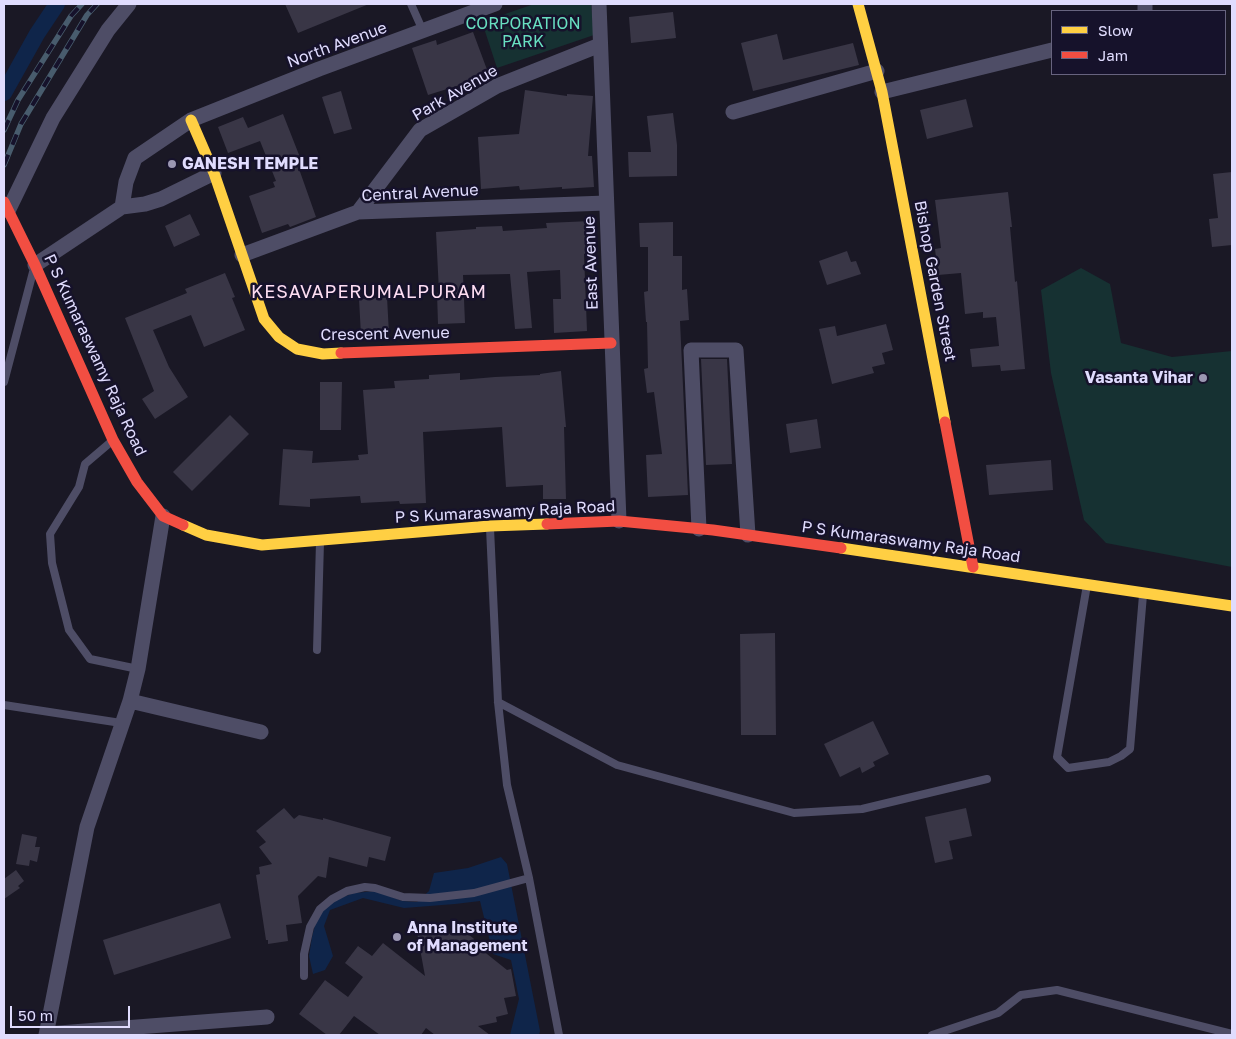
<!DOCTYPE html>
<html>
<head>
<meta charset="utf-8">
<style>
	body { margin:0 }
	#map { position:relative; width:1236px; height:1039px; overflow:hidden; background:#1a1825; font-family:"Golos Text",sans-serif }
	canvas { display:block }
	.frame { position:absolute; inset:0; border:5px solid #e0dcfe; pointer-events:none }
	.legend { position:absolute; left:1051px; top:10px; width:175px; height:65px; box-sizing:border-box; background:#16122b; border:1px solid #67637f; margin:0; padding:6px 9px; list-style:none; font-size:15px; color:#e0dcfe }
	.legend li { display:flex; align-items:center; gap:10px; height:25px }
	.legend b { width:25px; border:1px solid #67637f }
	.scale { position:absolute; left:10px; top:1006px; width:120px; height:22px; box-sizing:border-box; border:2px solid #e0dcfe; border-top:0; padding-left:6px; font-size:15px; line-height:18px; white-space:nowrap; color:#e0dcfe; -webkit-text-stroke:4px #16122b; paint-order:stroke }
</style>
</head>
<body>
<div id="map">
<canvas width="1236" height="1039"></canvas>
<div class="frame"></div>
<ul class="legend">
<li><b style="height:6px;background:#ffcf43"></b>Slow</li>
<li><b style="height:6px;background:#f24e42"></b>Jam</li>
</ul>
<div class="scale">50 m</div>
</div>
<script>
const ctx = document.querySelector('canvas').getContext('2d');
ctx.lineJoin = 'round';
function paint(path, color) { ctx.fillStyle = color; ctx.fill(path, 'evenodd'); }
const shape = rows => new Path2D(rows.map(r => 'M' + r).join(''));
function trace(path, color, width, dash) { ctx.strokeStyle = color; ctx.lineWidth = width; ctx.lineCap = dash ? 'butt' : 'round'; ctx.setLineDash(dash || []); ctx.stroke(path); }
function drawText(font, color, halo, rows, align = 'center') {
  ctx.font = font + ' "Golos Text",sans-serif'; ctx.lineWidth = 5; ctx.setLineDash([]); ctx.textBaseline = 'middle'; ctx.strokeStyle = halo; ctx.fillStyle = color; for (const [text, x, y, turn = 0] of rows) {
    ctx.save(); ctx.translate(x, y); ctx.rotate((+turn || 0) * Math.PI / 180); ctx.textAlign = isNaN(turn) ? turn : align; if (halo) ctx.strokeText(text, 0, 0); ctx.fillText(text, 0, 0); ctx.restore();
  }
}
const green = shape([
	[534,4,591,4,594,35,497,68,482,22],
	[1081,268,1110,284,1121,343,1172,357,1232,351,1232,567,1106,543,1084,520,1051,373,1041,290]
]);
const water = shape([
	[501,857,507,864,540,1031,539,1035,510,1035,519,999,511,960,493,954,480,901,455,904,404,908,363,898,330,910,324,926,333,956,325,970,313,974,309,956,312,937,318,913,335,900,354,893,377,891,402,901,417,902,429,891,434,873,468,868]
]);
const canal = shape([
	[4,93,37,34,57,4]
]);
const building = shape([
	[285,4,369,4,298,33],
	[673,12,676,38,631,43,629,17],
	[473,32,489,75,477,79,479,86,466,93,463,84,428,95,412,48,436,40,437,45],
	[777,34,783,60,853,43,859,65,753,91,741,43],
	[525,90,567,96,567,94,593,96,588,156,592,156,594,187,562,189,562,187,520,190,519,186,481,189,478,137,519,134],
	[341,91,352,129,334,134,322,97],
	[966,99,973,127,927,139,920,110],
	[673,113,677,145,677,176,629,177,628,152,651,152,647,116],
	[283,114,303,165,298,166,316,217,290,227,288,224,262,233,249,196,275,187,273,182,276,181,260,141,228,153,218,127,243,117,248,128],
	[1232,172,1232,245,1212,247,1209,219,1218,218,1213,174],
	[1008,192,1012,227,1010,227,1015,282,1017,281,1025,369,1001,371,1000,365,972,367,970,349,999,346,996,317,983,318,983,312,965,314,961,273,938,275,935,249,941,248,935,200],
	[190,214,200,235,174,247,165,226],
	[591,221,593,253,584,254,587,331,554,333,553,299,561,299,560,270,527,272,532,328,515,329,510,274,463,275,465,323,438,324,437,293,439,292,436,232,476,229,476,227,502,226,503,231,547,228,546,223],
	[673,222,673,256,682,256,682,290,687,289,689,320,680,321,688,495,648,497,646,455,662,454,654,392,647,393,644,369,648,368,647,322,646,322,644,292,648,291,648,247,640,247,639,223],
	[847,251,851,262,856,261,861,274,827,285,819,261],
	[225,273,235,297,232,298,245,330,204,347,191,315,153,330,169,367,188,397,155,419,142,399,154,391,125,318,187,293,185,289],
	[387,297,389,334,361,335,359,299],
	[886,324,893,350,882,353,885,364,872,367,874,373,832,384,819,329,835,326,837,336],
	[701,359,727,359,732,464,706,465],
	[561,371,566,427,564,427,566,499,543,499,543,485,506,487,502,427,423,432,426,503,400,504,399,501,361,503,360,496,310,499,310,507,279,505,283,449,313,451,312,463,359,460,358,455,368,454,363,390,395,388,394,381,429,379,429,375,460,373,460,380,495,377,540,375,540,374],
	[320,382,342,382,341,430,320,430],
	[230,415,249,434,192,491,173,472],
	[817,419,821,448,790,453,786,424],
	[1051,460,1053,490,989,495,986,465],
	[775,633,776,735,741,735,740,634],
	[873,721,889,754,873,762,875,766,862,773,860,767,840,777,824,744],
	[284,808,294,819,299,815,323,820,323,818,391,837,385,861,369,857,367,867,329,857,326,878,318,876,298,896,302,923,286,925,288,941,268,944,268,940,266,940,256,875,260,874,259,867,272,864,259,847,266,842,256,831],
	[966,808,972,836,949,841,953,859,935,863,925,817],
	[22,834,37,837,35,847,40,847,37,862,30,860,29,866,16,864],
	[16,870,24,881,18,886,20,888,4,899,4,879],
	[220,903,231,938,114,975,103,940],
	[437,924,450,934,458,925,474,939,472,942,507,970,511,969,516,996,504,998,508,1014,496,1017,497,1022,478,1026,490,1035,435,1035,426,1028,421,1035,380,1035,354,1016,339,1035,327,1035,299,1014,325,980,348,997,363,977,345,963,358,946,372,956,383,943,425,976,416,927]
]);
const lane = shape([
	[411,4,423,31],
	[4,382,33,272],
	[112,441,85,464,79,487,50,534,52,563,69,630,90,659,138,669],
	[490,528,498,702,507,785,529,878,559,1035],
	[1087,585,1057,757,1068,768,1109,762,1121,756,1130,749,1143,595],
	[317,650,320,542],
	[498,702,617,765,794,813,862,809,987,779],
	[4,705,121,723],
	[304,976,304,954,310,927,320,909,332,899,347,891,365,887,375,888,403,897,430,898,474,893,529,878],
	[932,1035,998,1013,1021,995,1057,990,1232,1034]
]);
const street = shape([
	[599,4,619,521],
	[1145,4,1145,11],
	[882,92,1052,50],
	[733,112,877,71],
	[122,207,145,204,161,199,214,173],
	[8,211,53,118,108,30,129,4],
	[358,212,420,130,497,86,600,45],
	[242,255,358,212,606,203],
	[35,265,122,207,126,182,135,158,191,120,319,69,495,4],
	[699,529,691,350,736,350,748,535],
	[130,701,261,732],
	[46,1034,267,1017],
	[46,1035,87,827,130,701,138,669,163,516]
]);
const slow = shape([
	[858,4,882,92,945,422],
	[191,120,214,173,264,319,279,337,297,349,323,354,341,353],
	[183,525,206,535,262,545,490,526,547,524],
	[841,548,1232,606]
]);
const jam = shape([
	[4,202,35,265,113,440,137,482,163,516,183,525],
	[341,353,611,343],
	[945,422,973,567],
	[547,524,619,521,713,530,841,548]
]);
const rail = shape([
	[4,130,18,100,71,16,82,4],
	[4,165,21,124,87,15,97,4]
]);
const markers = [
	[172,164,5,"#9b97b2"],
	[1203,378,5,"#9b97b2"],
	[397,937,5,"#9b97b2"]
];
const parkNames = [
	["CORPORATION",523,24],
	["PARK",523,42]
];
const streetNames = [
	["North Avenue",337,45,-20],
	["Park Avenue",455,93,-30],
	["Central Avenue",420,193,-3],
	["East Avenue",591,263,-92],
	["Bishop Garden Street",935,281,79],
	["Crescent Avenue",385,334,-1],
	["P S Kumaraswamy Raja Road",95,355,65],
	["P S Kumaraswamy Raja Road",505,512,-3],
	["P S Kumaraswamy Raja Road",911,542,8]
];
const poiNames = [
	["GANESH TEMPLE",182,164],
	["Vasanta Vihar",1193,378,"right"],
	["Anna Institute",407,928],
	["of Management",407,946]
];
const neighbourhoodNames = [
	["KESAVAPERUMALPURAM",369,292]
];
paint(green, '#163132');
paint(water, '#0f254a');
trace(canal, '#0f254a', 16);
paint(building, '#393646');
trace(lane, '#4e4d66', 8);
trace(street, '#4e4d66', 15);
trace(slow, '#ffcf43', 11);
trace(jam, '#f24e42', 11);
trace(rail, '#485c6d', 5.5);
trace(rail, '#16122b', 4, [11]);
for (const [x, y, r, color] of markers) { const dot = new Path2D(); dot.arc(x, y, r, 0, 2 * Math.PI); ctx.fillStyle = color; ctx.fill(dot); trace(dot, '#16122b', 2); }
drawText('16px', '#68dfc1', '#16122b', parkNames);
drawText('16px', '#e0dcfe', '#16122b', streetNames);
drawText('bold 16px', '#e0dcfe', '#16122b', poiNames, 'left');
ctx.letterSpacing = '1px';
drawText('18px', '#fedef3', '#16122b', neighbourhoodNames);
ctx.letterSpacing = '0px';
</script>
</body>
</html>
